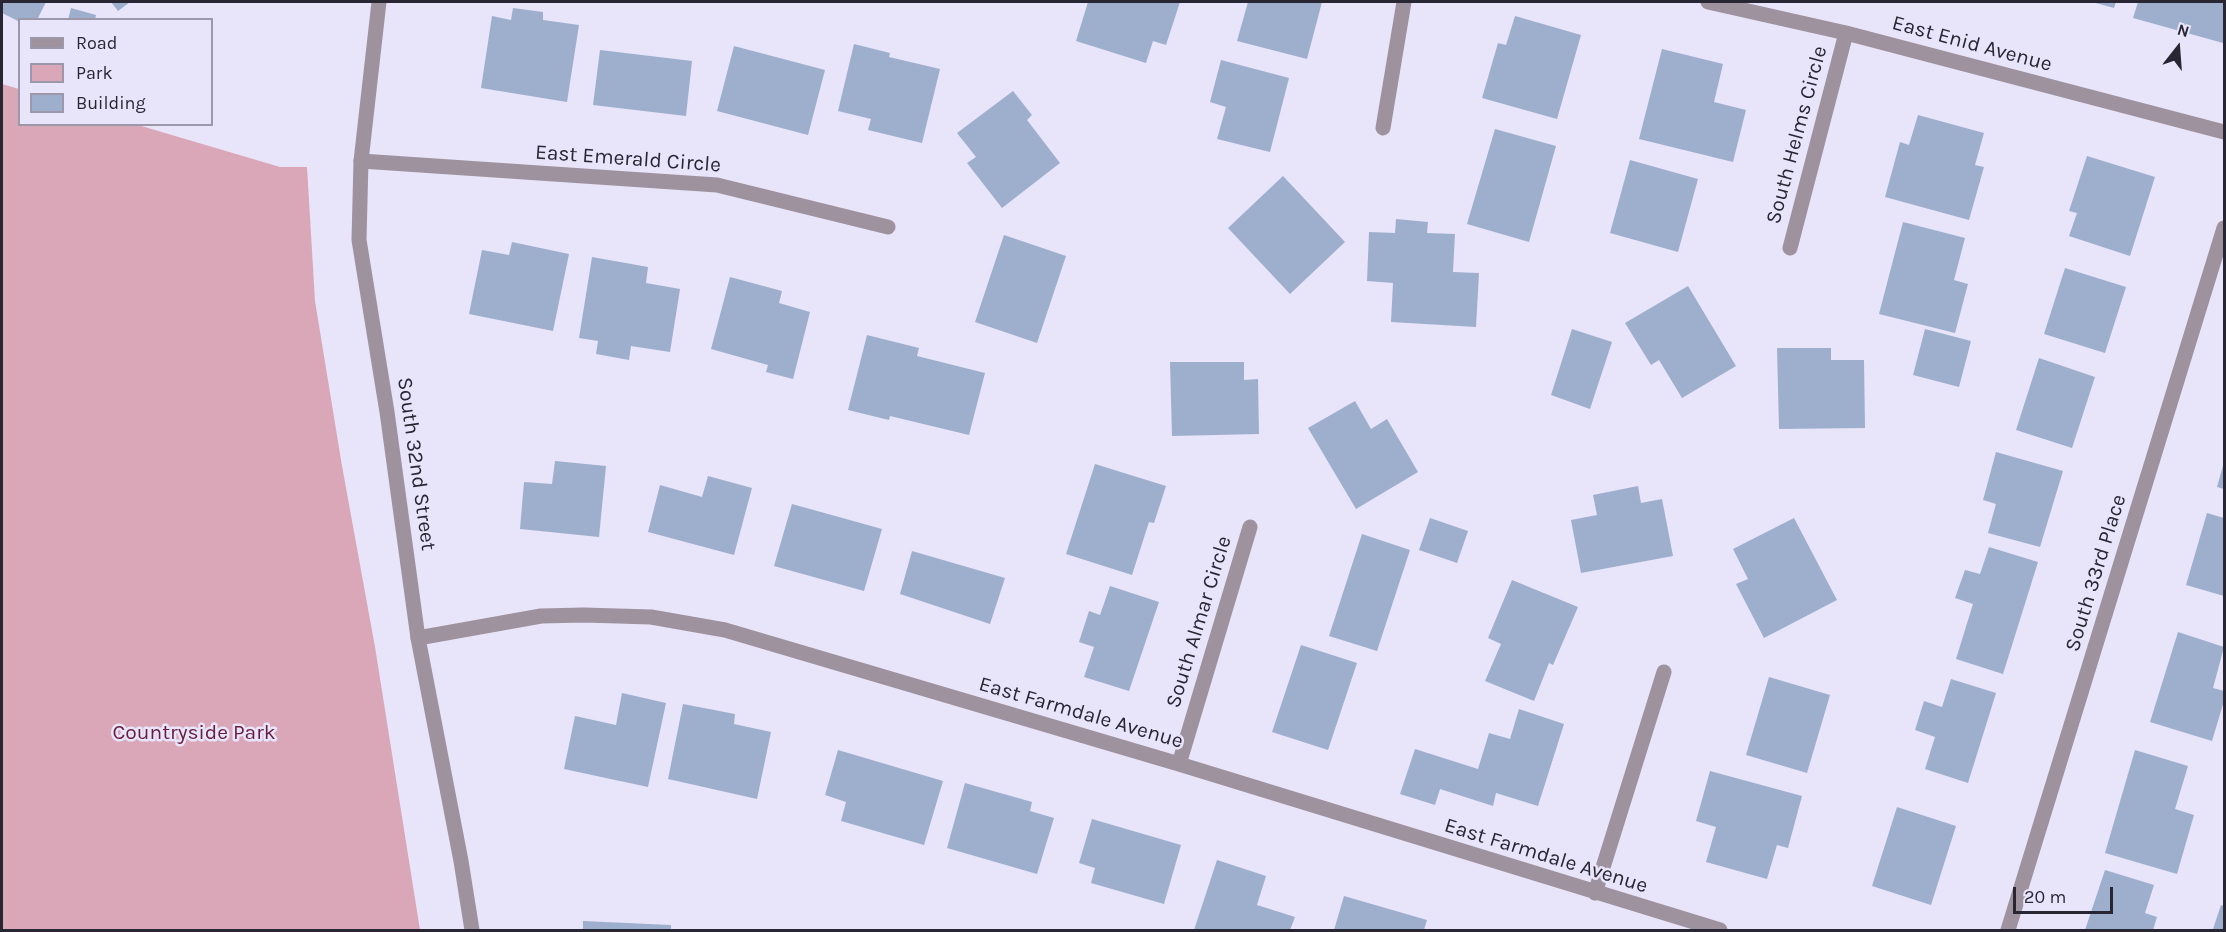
<!DOCTYPE html>
<html>
<head>
<meta charset="utf-8">
<style>
	body { margin:0 }
	#map { position:relative; width:2226px; height:932px; overflow:hidden; background:#e8e4f9; font-family:Karla,sans-serif }
	canvas { display:block }
	.frame { position:absolute; inset:0; border:3px solid #292634; pointer-events:none }
	.legend { position:absolute; left:18px; top:18px; width:195px; height:108px; box-sizing:border-box; background:#e8e4f9; border:2px solid #9c98aa; margin:0; padding:8px 10px; list-style:none; font-size:18px; color:#292634 }
	.legend li { display:flex; align-items:center; gap:12px; height:30px }
	.legend b { width:30px; border:2px solid #9c98aa }
	.north { position:absolute; left:2148px; top:18px; width:60px; height:60px; -webkit-text-stroke:4px #e8e4f9; paint-order:stroke; rotate:17deg; font-size:16px; font-weight:700; line-height:24px; text-align:center; color:#292634 }
	.north::after { content:''; display:block; margin:auto; width:21px; height:27px; background:#292634; clip-path:polygon(50% 0,100% 100%,50% 72%,0 100%) }
	.scale { position:absolute; left:2013px; top:887px; width:100px; height:27px; box-sizing:border-box; border:3px solid #292634; border-top:0; padding-left:8px; font-size:18px; line-height:21px; white-space:nowrap; color:#292634; -webkit-text-stroke:4px #e8e4f9; paint-order:stroke }
</style>
</head>
<body>
<div id="map">
<canvas width="2226" height="932"></canvas>
<div class="frame"></div>
<ul class="legend">
<li><b style="height:8px;background:#9e929e"></b>Road</li>
<li><b style="height:16px;background:#daa7b8"></b>Park</li>
<li><b style="height:16px;background:#9eafce"></b>Building</li>
</ul>
<div class="north">N</div>
<div class="scale">20 m</div>
</div>
<script>
const ctx = document.querySelector('canvas').getContext('2d');
ctx.lineJoin = 'round';
function paint(path, color) { ctx.fillStyle = color; ctx.fill(path, 'evenodd'); }
const shape = rows => new Path2D(rows.map(r => 'M' + r).join(''));
function trace(path, color, width, dash) { ctx.strokeStyle = color; ctx.lineWidth = width; ctx.lineCap = dash ? 'butt' : 'round'; ctx.setLineDash(dash || []); ctx.stroke(path); }
function drawText(font, color, halo, rows, align = 'center') {
  ctx.font = font + ' Karla,sans-serif'; ctx.lineWidth = 5; ctx.setLineDash([]); ctx.textBaseline = 'middle'; ctx.strokeStyle = halo; ctx.fillStyle = color; for (const [text, x, y, turn = 0] of rows) {
    ctx.save(); ctx.translate(x, y); ctx.rotate((+turn || 0) * Math.PI / 180); ctx.textAlign = isNaN(turn) ? turn : align; if (halo) ctx.strokeText(text, 0, 0); ctx.fillText(text, 0, 0); ctx.restore();
  }
}
const green = shape([
	[2,84,19,89,20,124,138,125,280,167,307,167,315,301,342,466,375,647,420,930,2,930]
]);
const building = shape([
	[2,2,46,2,37,20,20,20,20,22,2,13],
	[111,2,130,2,118,11],
	[1088,2,1180,2,1166,45,1153,41,1146,63,1076,41],
	[1248,2,1322,2,1307,59,1237,41],
	[2092,2,2116,2,2114,8],
	[2138,2,2224,2,2223,43,2133,18],
	[71,8,96,15,95,20,68,20],
	[513,8,543,12,543,20,579,25,567,102,481,88,492,16,511,20],
	[1515,16,1581,35,1557,119,1482,98,1498,43,1506,45],
	[854,44,890,53,889,57,940,69,922,143,868,130,871,119,838,111],
	[734,46,825,70,808,135,717,111],
	[1662,49,1723,64,1714,102,1746,110,1733,162,1639,139],
	[600,50,692,61,686,116,593,105],
	[1221,60,1289,78,1270,152,1217,139,1226,107,1210,102],
	[1013,91,1032,115,1027,120,1060,163,1002,208,967,163,976,157,957,133],
	[1918,115,1984,133,1975,165,1984,167,1969,220,1885,197,1900,142,1909,145],
	[1495,129,1556,146,1529,242,1467,224],
	[2087,156,2155,177,2130,256,2069,236,2077,213,2069,211],
	[1630,160,1698,179,1678,252,1610,233],
	[1283,176,1345,242,1290,294,1228,228],
	[1396,219,1428,222,1427,233,1455,234,1453,272,1479,273,1476,327,1391,322,1393,283,1367,281,1369,232,1395,233],
	[1903,222,1965,238,1954,280,1968,284,1955,333,1879,314],
	[1004,235,1066,256,1037,343,975,322],
	[512,242,569,254,553,331,469,314,482,250,509,255],
	[592,257,648,267,646,283,680,289,670,352,631,346,629,360,596,354,598,341,579,338],
	[2065,268,2126,287,2105,353,2044,334],
	[730,277,782,291,779,303,810,312,793,379,766,372,768,365,711,349],
	[1688,286,1736,366,1682,398,1659,360,1651,365,1625,323],
	[1572,329,1612,342,1590,409,1551,395],
	[1925,329,1971,341,1959,387,1913,375],
	[867,335,919,348,917,356,985,373,969,435,890,416,889,420,848,410],
	[1777,348,1831,348,1831,360,1864,360,1865,428,1779,429],
	[2039,358,2095,377,2072,448,2016,430],
	[1170,362,1244,362,1244,380,1258,379,1259,434,1172,436],
	[1355,401,1371,429,1387,419,1418,472,1356,509,1308,428],
	[1996,452,2063,471,2040,547,1988,533,1996,504,1983,500],
	[555,461,606,466,599,537,520,529,524,482,552,484],
	[2224,462,2224,489,2217,487],
	[1095,464,1166,486,1154,523,1149,522,1132,575,1066,554],
	[708,476,752,488,734,555,648,532,660,485,702,497],
	[1638,486,1641,503,1662,499,1673,556,1581,573,1571,520,1597,515,1593,495],
	[792,504,882,529,864,591,774,566],
	[2207,513,2224,518,2224,596,2186,585],
	[1430,518,1468,531,1457,563,1419,550],
	[1794,518,1837,600,1764,638,1736,584,1748,579,1733,549],
	[1362,534,1410,550,1377,651,1329,636],
	[1989,547,2038,562,2003,674,1956,659,1973,604,1955,598,1965,570,1980,574],
	[912,551,1005,578,990,624,900,594],
	[1512,580,1578,607,1553,665,1549,663,1534,701,1485,681,1501,644,1488,638],
	[1110,586,1159,602,1129,691,1084,677,1094,647,1079,642,1089,611,1100,615],
	[2178,632,2224,647,2213,688,2224,691,2224,701,2212,741,2150,722],
	[1301,645,1357,663,1328,750,1272,732],
	[1769,677,1830,695,1807,773,1746,755],
	[1951,679,1996,693,1968,783,1925,769,1935,737,1915,730,1924,701,1942,707],
	[622,693,666,703,648,787,564,769,575,716,616,725],
	[683,704,735,714,734,724,771,732,757,799,668,779],
	[1519,709,1564,724,1538,806,1496,793,1493,806,1440,789,1435,805,1400,794,1415,749,1478,769,1489,733,1510,739],
	[838,750,943,781,924,845,841,821,846,802,825,795],
	[2135,750,2188,766,2175,809,2194,815,2177,874,2105,853],
	[1710,771,1802,796,1788,848,1777,845,1767,879,1706,862,1716,827,1696,821],
	[965,783,1032,802,1030,811,1054,818,1037,874,947,848],
	[1897,807,1956,826,1931,905,1872,886],
	[1092,819,1181,845,1164,904,1091,883,1095,868,1079,863],
	[1217,860,1266,876,1257,905,1295,917,1290,930,1194,930],
	[2105,870,2154,885,2145,913,2157,917,2153,930,2085,930],
	[1344,896,1427,920,1424,930,1334,930],
	[2221,905,2224,906,2224,930,2217,930,2213,929],
	[583,921,671,925,671,930,583,930]
]);
const minor = shape([
	[1708,2,1846,33,2224,132],
	[1383,128,1404,2],
	[361,161,717,185,888,227],
	[1790,248,1846,33],
	[418,638,541,616,584,615,651,617,725,630,1179,764,1720,930],
	[1179,764,1250,527],
	[1595,893,1664,672],
	[2008,930,2224,228]
]);
const tertiary = shape([
	[379,2,361,161,359,240,387,412,418,638,461,861,472,930]
]);
const streetNames = [
	["East Enid Avenue",1972,44,15],
	["South Helms Circle",1797,135,-75],
	["East Emerald Circle",628,159,4],
	["South 32nd Street",416,464,82],
	["South 33rd Place",2096,573,-73],
	["South Almar Circle",1199,622,-73],
	["East Farmdale Avenue",1081,713,16],
	["East Farmdale Avenue",1546,856,17]
];
const parkNames = [
	["Countryside Park",194,733]
];
paint(green, '#daa7b8');
paint(building, '#9eafce');
trace(minor, '#9e929e', 15);
trace(tertiary, '#9e929e', 15);
drawText('21px', '#292634', '#e8e4f9', streetNames);
drawText('21px', '#681c3e', '#e8e4f9', parkNames);
</script>
</body>
</html>
